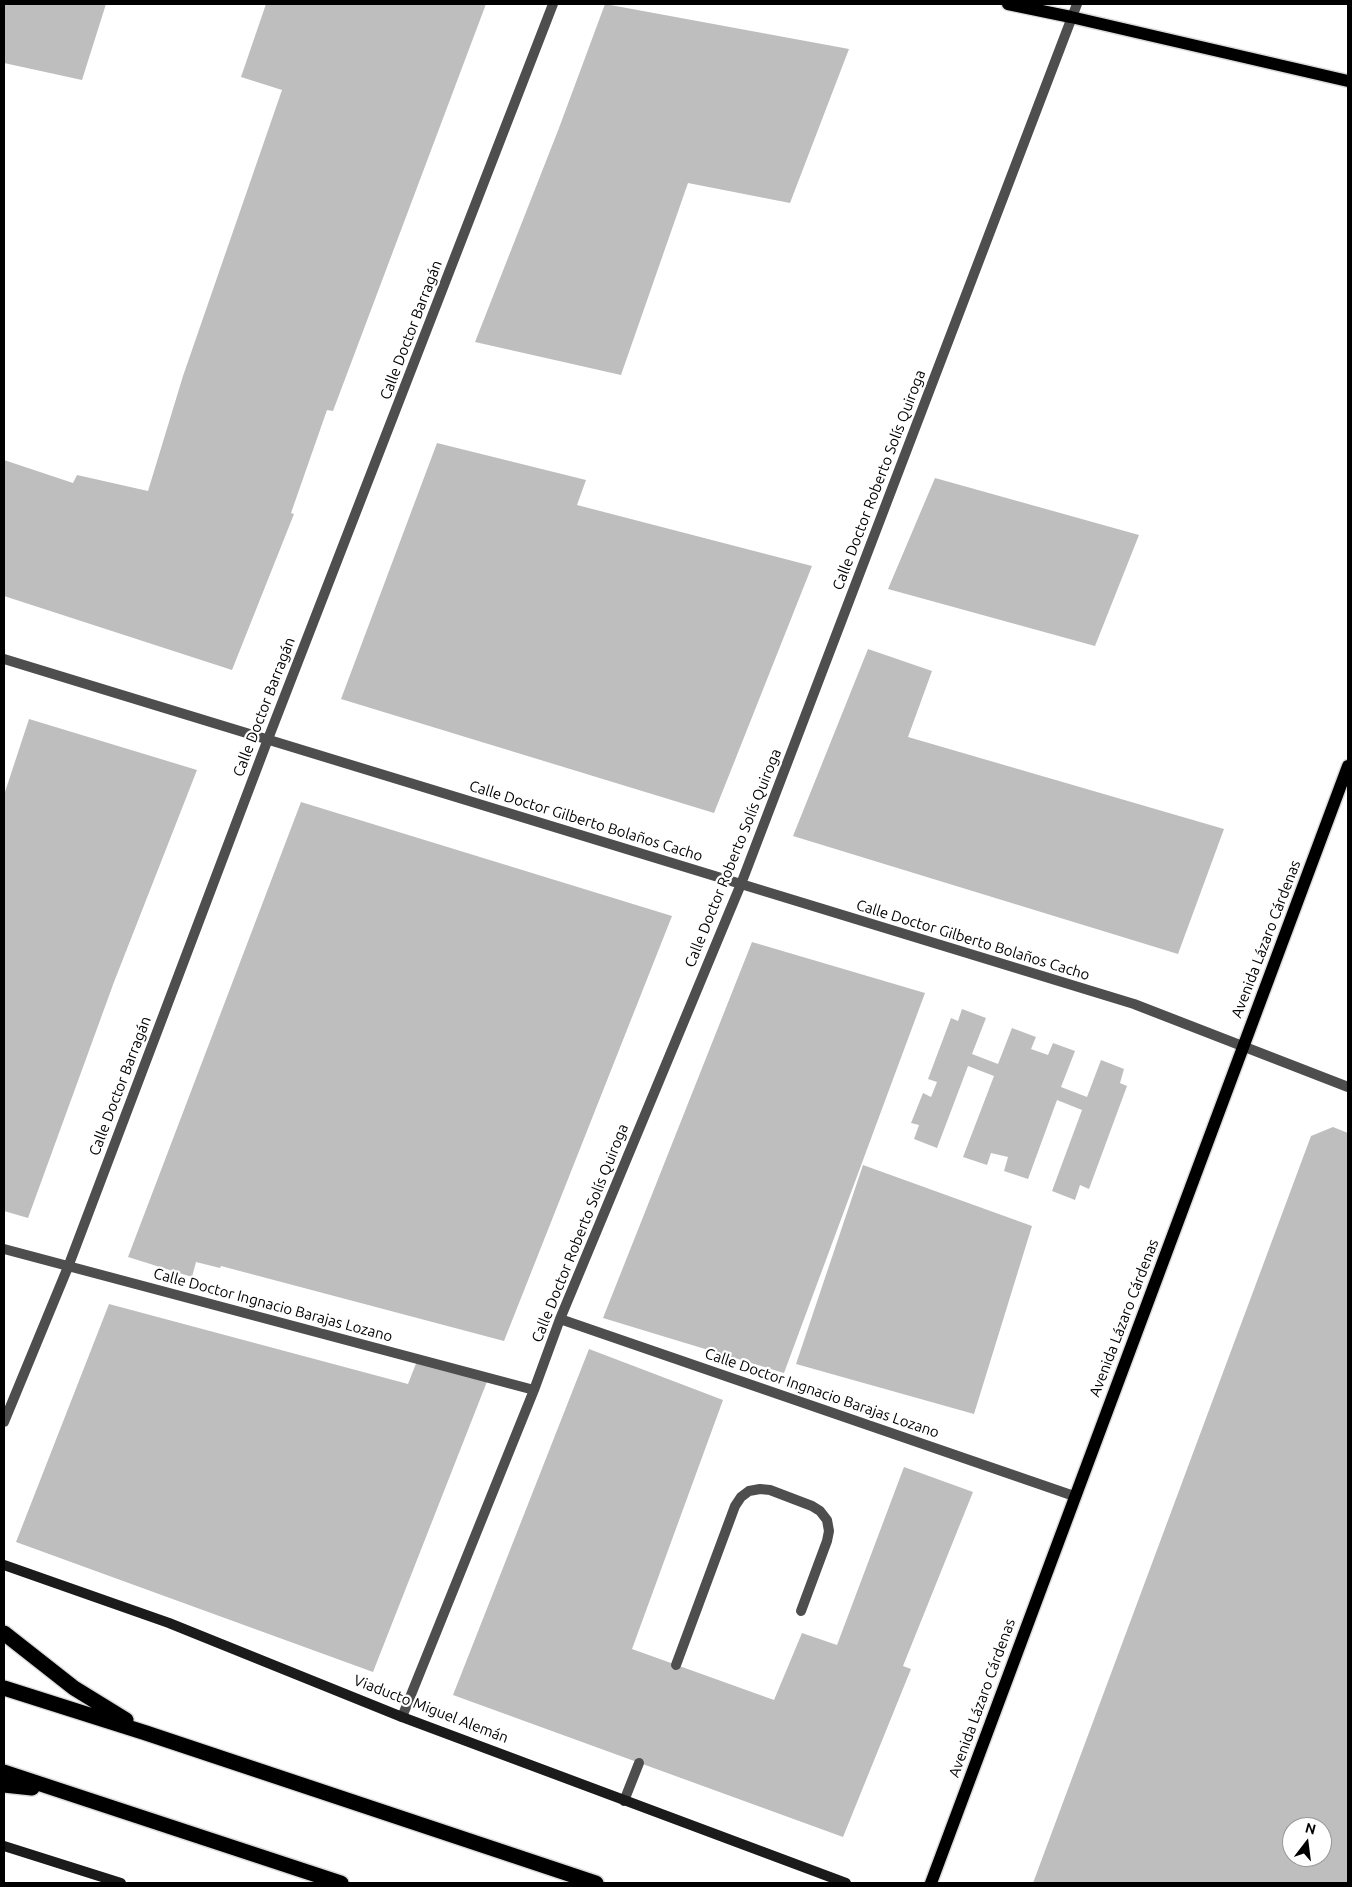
<!DOCTYPE html>
<html>
<head>
<meta charset="utf-8">
<style>
	body { margin:0 }
	#map { position:relative; width:1352px; height:1887px; overflow:hidden; background:#fff; font-family:Ubuntu,sans-serif }
	canvas { display:block }
	.frame { position:absolute; inset:0; border:5px solid #000; pointer-events:none }
	.north { position:absolute; left:1282px; top:1817px; width:50px; height:50px; box-sizing:border-box; background:#fff; border:1px solid #999; border-radius:50%; rotate:15deg; font-size:14px; font-weight:700; line-height:20px; text-align:center; color:#000 }
	.north::after { content:''; display:block; margin:auto; width:18px; height:22px; background:#000; clip-path:polygon(50% 0,100% 100%,50% 72%,0 100%) }
</style>
</head>
<body>
<div id="map">
<canvas width="1352" height="1887"></canvas>
<div class="frame"></div>
<div class="north">N</div>
</div>
<script>
const ctx = document.querySelector('canvas').getContext('2d');
ctx.lineJoin = 'round';
function paint(path, color) { ctx.fillStyle = color; ctx.fill(path, 'evenodd'); }
const shape = rows => new Path2D(rows.map(r => 'M' + r).join(''));
function trace(path, color, width, dash) { ctx.strokeStyle = color; ctx.lineWidth = width; ctx.lineCap = dash ? 'butt' : 'round'; ctx.setLineDash(dash || []); ctx.stroke(path); }
function drawText(font, color, halo, rows, align = 'center') {
  ctx.font = font + ' Ubuntu,sans-serif'; ctx.lineWidth = 4.5; ctx.setLineDash([]); ctx.textBaseline = 'middle'; ctx.strokeStyle = halo; ctx.fillStyle = color; for (const [text, x, y, turn = 0] of rows) {
    ctx.save(); ctx.translate(x, y); ctx.rotate((+turn || 0) * Math.PI / 180); ctx.textAlign = isNaN(turn) ? turn : align; if (halo) ctx.strokeText(text, 0, 0); ctx.fillText(text, 0, 0); ctx.restore();
  }
}
const building = shape([
	[4,4,106,4,82,80,4,63],
	[266,4,486,4,333,411,327,410,291,513,294,514,232,670,4,596,4,460,73,483,77,475,148,491,183,376,282,90,241,77],
	[605,4,849,49,790,203,688,183,621,375,475,342,559,128],
	[437,443,586,480,577,505,812,566,714,813,341,699],
	[935,478,1139,535,1095,646,888,589],
	[868,649,932,671,908,737,1224,829,1178,954,793,836],
	[29,719,197,770,114,982,28,1218,4,1211,4,795],
	[301,802,672,916,504,1341,221,1266,220,1268,196,1262,192,1277,128,1257],
	[752,942,925,993,784,1373,603,1318],
	[962,1009,986,1018,972,1054,998,1064,1012,1028,1036,1037,1031,1049,1048,1055,1053,1043,1075,1051,1061,1087,1087,1097,1101,1060,1124,1069,1120,1083,1127,1086,1089,1189,1080,1185,1075,1200,1052,1191,1082,1110,1057,1100,1028,1179,1004,1171,1008,1157,991,1153,987,1165,963,1157,994,1076,968,1066,937,1148,914,1139,919,1125,911,1123,923,1093,931,1097,937,1082,928,1079,951,1018,958,1021],
	[1333,1127,1348,1133,1348,1883,1033,1883,1311,1136],
	[1292,1827,1322,1827,1322,1857,1292,1857],
	[863,1165,1032,1226,974,1414,796,1364],
	[109,1304,408,1384,417,1361,488,1379,373,1672,16,1542],
	[589,1349,723,1400,632,1649,774,1700,802,1633,837,1645,904,1467,973,1492,903,1666,911,1669,843,1837,453,1695]
]);
const service = shape([
	[676,1665,735,1506,741,1497,749,1491,760,1489,770,1490,812,1506,820,1511,827,1520,829,1531,827,1541,801,1611],
	[624,1801,639,1763]
]);
const minor = shape([
	[4,659,1134,1004,1348,1087],
	[4,1249,534,1390],
	[560,1319,1074,1496],
	[4,1422,68,1267,268,739,553,4],
	[402,1717,534,1390,560,1319,741,884,1077,4]
]);
const secondary = shape([
	[4,1565,169,1623,402,1717,846,1883],
	[4,1846,121,1883]
]);
const primary = shape([
	[1008,4,1071,17,1348,81],
	[931,1883,1348,766]
]);
const motorway = shape([
	[4,1633,74,1688,126,1720],
	[4,1688,146,1733,596,1883],
	[4,1772,341,1883],
	[4,1785,32,1788]
]);
const streetNames = [
	["Calle Doctor Barragán",411,330,-69],
	["Calle Doctor Roberto Solís Quiroga",879,480,-69],
	["Calle Doctor Barragán",264,707,-69],
	["Calle Doctor Gilberto Bolaños Cacho",586,821,17],
	["Calle Doctor Roberto Solís Quiroga",733,858,-68],
	["Avenida Lázaro Cárdenas",1266,939,-69],
	["Calle Doctor Gilberto Bolaños Cacho",973,940,17],
	["Calle Doctor Barragán",120,1086,-69],
	["Calle Doctor Roberto Solís Quiroga",580,1233,-68],
	["Calle Doctor Ingnacio Barajas Lozano",273,1305,15],
	["Avenida Lázaro Cárdenas",1124,1318,-69],
	["Calle Doctor Ingnacio Barajas Lozano",822,1393,19],
	["Avenida Lázaro Cárdenas",982,1698,-70],
	["Viaducto Miguel Alemán",431,1709,21]
];
paint(building, '#bebebe');
trace(primary, '#dbdbdb', 15);
trace(motorway, '#dbdbdb', 18);
trace(service, '#4e4e4e', 10);
trace(minor, '#4e4e4e', 10);
trace(secondary, '#1b1b1b', 10);
trace(primary, '#000', 12);
trace(motorway, '#000', 15);
drawText('15px', '#000', '#fff', streetNames);
</script>
</body>
</html>
